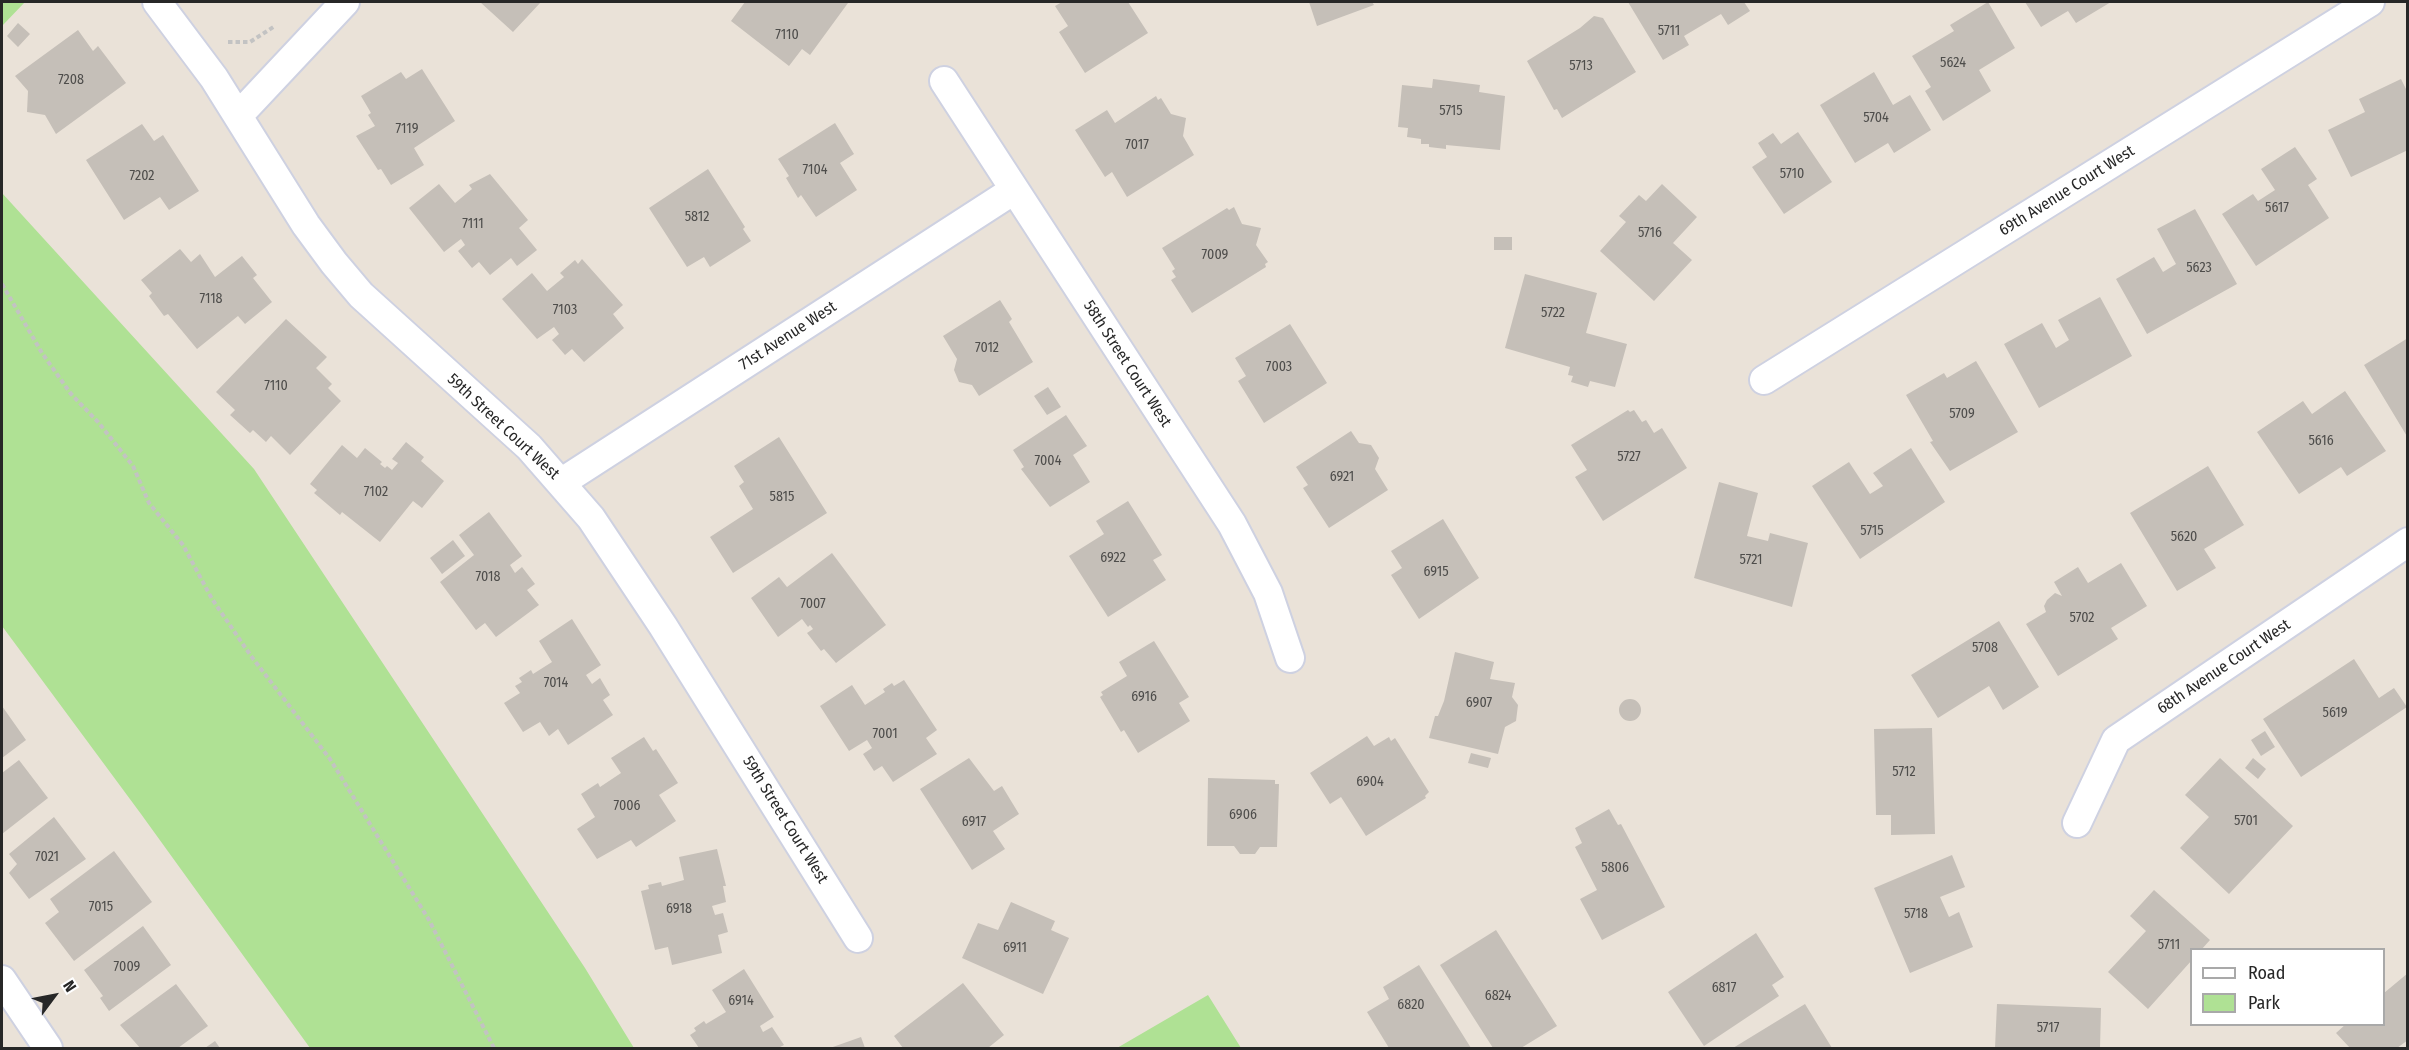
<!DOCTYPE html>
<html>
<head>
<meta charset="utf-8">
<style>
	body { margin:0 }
	#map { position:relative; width:2409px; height:1050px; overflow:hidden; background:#eae2d8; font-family:"Fira Sans Condensed",sans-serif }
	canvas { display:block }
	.frame { position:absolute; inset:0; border:3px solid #272727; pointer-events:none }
	.legend { position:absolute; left:2190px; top:948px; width:195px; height:78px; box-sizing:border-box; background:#fff; border:2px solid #a9a9a9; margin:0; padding:8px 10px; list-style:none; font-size:18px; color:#272727 }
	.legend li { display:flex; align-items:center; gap:12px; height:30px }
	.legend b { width:30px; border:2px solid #a9a9a9 }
	.north { position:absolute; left:24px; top:966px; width:60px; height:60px; -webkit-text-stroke:4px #fff; paint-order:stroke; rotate:58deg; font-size:16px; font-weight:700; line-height:24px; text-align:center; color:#272727 }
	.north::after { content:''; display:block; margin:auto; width:21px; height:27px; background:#272727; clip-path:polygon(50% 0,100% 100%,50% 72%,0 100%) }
</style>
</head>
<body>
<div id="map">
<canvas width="2409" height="1050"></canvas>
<div class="frame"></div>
<ul class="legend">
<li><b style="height:8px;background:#fff"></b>Road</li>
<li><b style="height:16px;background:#afe194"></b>Park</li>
</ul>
<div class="north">N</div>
</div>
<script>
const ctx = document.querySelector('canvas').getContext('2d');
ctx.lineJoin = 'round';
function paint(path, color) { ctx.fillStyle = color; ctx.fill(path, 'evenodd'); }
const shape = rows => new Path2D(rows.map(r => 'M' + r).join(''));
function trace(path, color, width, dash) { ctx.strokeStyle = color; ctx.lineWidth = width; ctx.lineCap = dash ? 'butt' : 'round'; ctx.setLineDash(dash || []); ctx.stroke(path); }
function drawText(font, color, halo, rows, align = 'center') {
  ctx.font = font + ' "Fira Sans Condensed",sans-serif'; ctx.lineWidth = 6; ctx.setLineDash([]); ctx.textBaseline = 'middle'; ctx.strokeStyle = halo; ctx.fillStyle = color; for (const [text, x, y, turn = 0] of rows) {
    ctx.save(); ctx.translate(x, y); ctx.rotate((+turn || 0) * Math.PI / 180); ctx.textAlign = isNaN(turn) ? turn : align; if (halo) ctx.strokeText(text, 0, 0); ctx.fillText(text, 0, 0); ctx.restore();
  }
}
const green = shape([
	[2,2,25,2,2,26],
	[2,193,254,469,585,968,634,1048,310,1048,141,814,2,626],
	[1208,995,1241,1048,1117,1048]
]);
const building = shape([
	[480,2,541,2,513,32],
	[745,2,846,2,848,3,810,55,802,49,789,66,731,21],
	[1062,2,1128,2,1148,33,1085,73,1059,32,1068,26,1055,6],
	[1309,2,1372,2,1374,5,1317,26],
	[1628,2,1744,2,1750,11,1728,25,1721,14,1684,36,1689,45,1663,60],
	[1988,2,2015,48,1979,70,1991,91,1943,121,1925,91,1931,87,1912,56,1954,31,1950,25],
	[2025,2,2111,2,2076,23,2068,11,2041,27],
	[1594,16,1603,18,1636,72,1562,118,1557,109,1554,110,1527,61,1580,28],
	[18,23,30,34,18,47,7,36],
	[78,30,93,51,98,46,126,83,56,134,45,115,27,112,28,91,15,76],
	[422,69,455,121,414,148,424,165,391,185,381,169,378,170,356,136,375,126,368,115,371,113,361,96,401,72,406,79],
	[1874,72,1893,105,1910,95,1931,130,1894,153,1888,143,1855,163,1820,105],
	[1433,79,1480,85,1479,92,1505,96,1500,150,1446,145,1446,149,1429,147,1429,144,1421,144,1421,139,1407,137,1408,128,1398,127,1402,85,1432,88],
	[2401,79,2408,93,2408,150,2351,177,2328,130,2365,112,2359,99],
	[1156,96,1158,100,1161,98,1171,114,1186,118,1183,136,1194,155,1127,197,1112,172,1105,177,1075,130,1107,110,1115,123],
	[835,123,854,154,840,163,857,190,816,217,801,195,798,198,786,178,789,176,778,159],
	[142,124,154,141,163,135,199,191,169,210,160,197,124,220,86,160],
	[1798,132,1832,182,1784,214,1752,167,1767,157,1758,143,1773,133,1781,144],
	[2295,147,2317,179,2308,185,2329,218,2256,266,2222,214,2253,194,2258,201,2275,190,2261,169],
	[708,169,745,227,743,229,751,241,710,267,704,257,687,267,649,208],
	[490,174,528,220,519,228,537,250,517,266,511,258,490,275,479,262,472,268,458,251,465,245,461,239,444,252,409,208,439,184,455,203,472,189,469,185],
	[1662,184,1697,217,1673,243,1692,260,1654,301,1600,251,1626,222,1619,216,1639,195,1646,201],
	[1234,207,1242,224,1261,228,1256,245,1268,262,1265,264,1266,267,1192,313,1171,280,1176,277,1172,271,1175,269,1162,248,1227,208,1229,210],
	[2195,209,2237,284,2147,334,2116,279,2154,257,2163,272,2176,264,2157,229],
	[1494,237,1512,237,1512,250,1494,250],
	[180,249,191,262,200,254,215,277,242,256,257,275,253,278,272,302,245,324,238,316,197,349,168,314,164,316,149,296,152,293,141,280],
	[582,259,623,305,613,314,624,328,584,362,572,349,565,355,552,340,559,334,554,327,537,339,502,299,532,273,547,291,564,277,560,273,575,260,578,264],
	[1525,274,1597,293,1586,333,1627,344,1615,387,1590,381,1588,387,1571,382,1573,376,1568,375,1570,367,1505,348],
	[2100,297,2132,356,2039,408,2004,344,2042,323,2056,348,2069,340,2058,320],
	[1000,300,1012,319,1009,322,1033,362,979,396,972,385,959,382,954,370,957,359,943,336],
	[286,319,327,357,316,368,332,384,328,388,341,401,290,455,271,436,266,442,253,430,250,433,230,415,235,410,216,392],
	[1290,324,1327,383,1264,423,1238,381,1246,376,1235,358],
	[2408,338,2408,438,2364,365],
	[1976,361,2018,432,1950,471,1930,442,1933,441,1906,395,1944,373,1947,378],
	[1048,387,1061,407,1047,415,1034,396],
	[2345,391,2386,451,2347,476,2341,467,2299,494,2257,432,2303,401,2312,414],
	[1628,410,1630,412,1634,410,1642,422,1646,420,1654,433,1662,428,1687,468,1603,521,1575,477,1587,470,1571,445],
	[1066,415,1087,446,1073,455,1090,482,1050,507,1021,469,1024,467,1013,450],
	[1351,431,1359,443,1371,445,1379,458,1375,469,1388,490,1329,528,1303,488,1308,485,1296,467],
	[779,437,827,513,733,573,710,537,753,509,739,486,744,482,734,466],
	[406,442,424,457,421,461,444,481,422,508,413,501,380,542,342,512,340,515,314,493,317,490,310,484,342,445,357,458,365,448,382,462,380,464,385,468,387,466,392,470,398,463,392,459],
	[1911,448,1945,502,1860,559,1812,486,1849,462,1870,494,1883,486,1873,473],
	[2208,466,2244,525,2204,549,2216,568,2177,591,2130,513],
	[1719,482,1758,493,1747,536,1768,541,1770,533,1808,543,1792,607,1694,578],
	[1128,501,1162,555,1153,560,1166,580,1108,617,1069,556,1104,534,1096,521],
	[489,512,522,556,510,565,515,573,522,567,535,584,527,590,539,605,496,637,485,623,476,630,440,582,474,555,459,535],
	[1443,519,1479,578,1419,619,1391,575,1402,568,1391,551],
	[453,540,465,556,442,574,430,558],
	[832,553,886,625,836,663,824,649,821,651,807,633,813,629,810,625,808,627,802,619,778,637,751,598,779,577,787,587],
	[2121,563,2147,606,2111,628,2118,639,2058,676,2026,624,2046,612,2044,606,2047,600,2055,593,2062,596,2054,582,2078,567,2088,583],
	[572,619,601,665,586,675,592,684,600,678,610,695,603,700,613,715,568,745,558,729,549,736,540,722,523,732,504,703,520,693,515,686,522,682,519,678,531,670,533,674,552,662,539,641],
	[1999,621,2039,687,2003,710,1989,686,1938,718,1911,675],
	[1154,641,1189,697,1179,703,1190,721,1138,753,1124,730,1121,732,1100,697,1103,695,1101,692,1127,676,1119,662],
	[1455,652,1494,662,1490,679,1515,683,1512,697,1518,705,1516,721,1505,727,1498,754,1429,738,1435,716,1438,716,1444,701],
	[2354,659,2379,698,2394,688,2407,707,2301,777,2263,719],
	[904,680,937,730,926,738,937,754,893,782,882,766,874,771,863,754,872,748,867,740,849,751,820,706,852,685,865,705,885,692,883,689,892,683,894,686],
	'1619 710a11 11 0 1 1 22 0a11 11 0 1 1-22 0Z',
	[2,706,26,740,2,758],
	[1932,728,1935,834,1891,835,1891,815,1876,815,1874,729],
	[2265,731,2275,747,2261,756,2251,740],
	[1367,736,1374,746,1389,737,1391,741,1395,738,1429,792,1425,796,1426,798,1366,836,1341,797,1330,804,1310,773],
	[644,737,653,751,656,749,678,783,659,795,676,821,636,847,631,840,597,859,577,829,595,817,581,794,598,783,600,787,621,773,611,758],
	[1471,753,1491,758,1488,768,1468,763],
	[969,758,994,791,1002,786,1019,814,993,831,1005,849,972,870,920,789],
	[2220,758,2293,826,2229,894,2180,848,2209,817,2185,795],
	[2253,758,2266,769,2258,779,2245,768],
	[19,760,48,798,2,834,2,773],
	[1208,778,1275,780,1275,784,1279,784,1277,847,1260,847,1255,854,1240,854,1234,846,1207,846],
	[1609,809,1618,825,1621,824,1665,907,1602,940,1580,899,1597,890,1575,847,1582,843,1575,828],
	[54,817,86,859,29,899,9,873,17,864,9,854],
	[717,849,726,886,723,886,726,902,712,906,715,915,723,913,728,932,718,935,722,953,672,965,668,947,655,950,641,891,649,889,648,885,661,882,662,886,684,880,679,857],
	[114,851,152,902,74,961,45,923,59,912,50,899],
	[1952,855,1965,887,1940,897,1949,917,1959,912,1973,947,1910,973,1874,888],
	[2154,890,2210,940,2201,950,2192,950,2192,960,2148,1009,2108,972,2146,931,2130,916],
	[1011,902,1055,921,1051,930,1069,938,1043,994,962,958,978,923,998,930],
	[143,926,171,965,109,1011,100,998,103,996,84,970],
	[1496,930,1557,1026,1521,1048,1493,1048,1440,965],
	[1756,933,1784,977,1772,985,1779,996,1704,1046,1668,992],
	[1419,965,1471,1048,1389,1048,1367,1012,1389,999,1383,987],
	[744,969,774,1017,760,1026,763,1032,772,1027,784,1045,778,1048,699,1048,690,1035,696,1031,694,1028,704,1021,706,1024,726,1012,712,990],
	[2408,973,2408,1040,2397,1048,2350,1048,2336,1033,2346,1024,2384,1024,2384,993],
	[963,983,1004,1035,988,1048,903,1048,894,1036],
	[176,984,208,1026,178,1048,140,1048,120,1025],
	[1805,1004,1832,1048,1733,1048],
	[1997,1004,2101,1008,2100,1048,1995,1048],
	[861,1037,865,1048,830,1048],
	[215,1041,220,1048,205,1048]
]);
const path = shape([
	[228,42,250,42,275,26],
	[2,284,42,353,71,394,98,422,133,466,149,503,183,545,212,599,251,656,330,759,429,920,494,1048]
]);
const minor = shape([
	[157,2,214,78,306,225,334,263,361,295,529,447,591,518,663,626,858,938],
	[944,81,1232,524,1268,593,1290,658],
	[238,116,345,2],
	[1764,380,2370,2],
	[562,482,1014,190],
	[2077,823,2116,740,2408,542],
	[2,980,48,1048]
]);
const numberNames = [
	["5711",1669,31],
	["7110",787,35],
	["5624",1953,63],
	["5713",1581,66],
	["7208",71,80],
	["5715",1451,111],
	["5704",1876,118],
	["7119",407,129],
	["7017",1137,145],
	["7104",815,170],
	["5710",1792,174],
	["7202",142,176],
	["5617",2277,208],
	["5812",697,217],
	["7111",473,224],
	["5716",1650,233],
	["7009",1215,255],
	["5623",2199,268],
	["7118",211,299],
	["7103",565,310],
	["5722",1553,313],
	["7012",987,348],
	["7003",1279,367],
	["7110",276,386],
	["5709",1962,414],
	["5616",2321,441],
	["5727",1629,457],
	["7004",1048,461],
	["6921",1342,477],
	["7102",376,492],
	["5815",782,497],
	["5715",1872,531],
	["5620",2184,537],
	["6922",1113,558],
	["5721",1751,560],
	["6915",1436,572],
	["7018",488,577],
	["7007",813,604],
	["5702",2082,618],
	["5708",1985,648],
	["7014",556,683],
	["6916",1144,697],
	["6907",1479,703],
	["5619",2335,713],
	["7001",885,734],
	["5712",1904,772],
	["6904",1370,782],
	["7006",627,806],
	["6906",1243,815],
	["5701",2246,821],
	["6917",974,822],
	["7021",47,857],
	["5806",1615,868],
	["7015",101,907],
	["6918",679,909],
	["5718",1916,914],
	["5711",2169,945],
	["6911",1015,948],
	["7009",127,967],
	["6817",1724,988],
	["6824",1498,996],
	["6914",741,1001],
	["6820",1411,1005],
	["5717",2048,1028]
];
const streetNames = [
	["69th Avenue Court West",2067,191,-32],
	["71st Avenue West",788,336,-33],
	["58th Street Court West",1127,364,57],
	["59th Street Court West",503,427,43],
	["68th Avenue Court West",2224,667,-34],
	["59th Street Court West",785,820,58]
];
paint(green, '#afe194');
paint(building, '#c5bfb8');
trace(minor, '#ced1e1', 32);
trace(path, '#c3c3c3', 4, [4.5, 3]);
trace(minor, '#fff', 28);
drawText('14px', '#4e4d4b', null, numberNames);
drawText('16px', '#272727', '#fff', streetNames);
</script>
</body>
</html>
